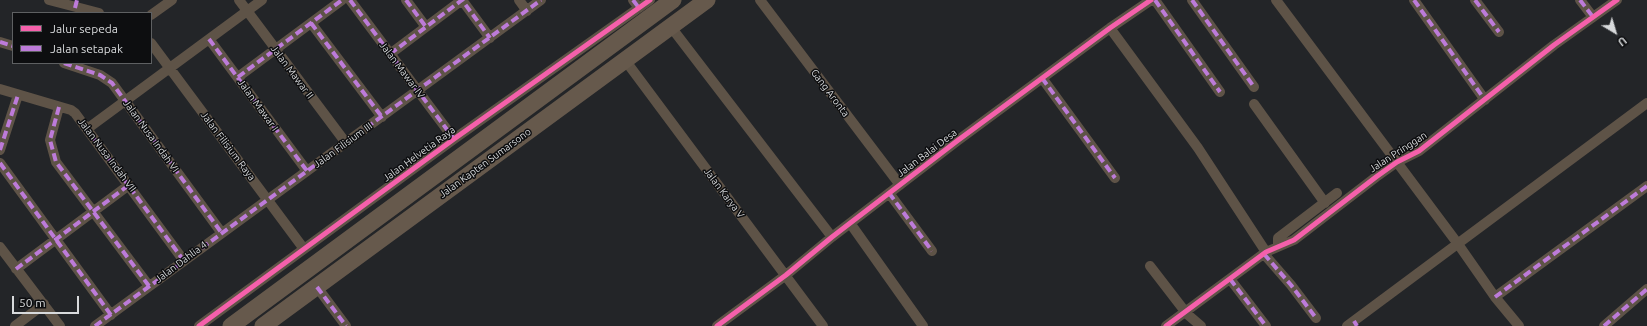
<!DOCTYPE html>
<html>
<head>
<meta charset="utf-8">
<style>
	body { margin:0 }
	#map { position:relative; width:1647px; height:326px; overflow:hidden; background:#232528; font-family:Ubuntu,sans-serif }
	canvas { display:block }
	.legend { position:absolute; left:12px; top:12px; width:140px; height:52px; box-sizing:border-box; background:#0d0e10; border:1px solid #5e6062; margin:0; padding:5px 7px; list-style:none; font-size:12px; color:#d8dadc }
	.legend li { display:flex; align-items:center; gap:8px; height:20px }
	.legend b { width:20px; border:1px solid #5e6062 }
	.north { position:absolute; left:1595px; top:12px; width:40px; height:40px; -webkit-text-stroke:3px #0d0e10; paint-order:stroke; rotate:142deg; font-size:11px; font-weight:700; line-height:16px; text-align:center; color:#d8dadc }
	.north::after { content:''; display:block; margin:auto; width:14px; height:18px; background:#d8dadc; clip-path:polygon(50% 0,100% 100%,50% 72%,0 100%) }
	.scale { position:absolute; left:12px; top:296px; width:67px; height:18px; box-sizing:border-box; border:2px solid #d8dadc; border-top:0; padding-left:5px; font-size:12px; line-height:14px; white-space:nowrap; color:#d8dadc; -webkit-text-stroke:3px #0d0e10; paint-order:stroke }
</style>
</head>
<body>
<div id="map">
<canvas width="1647" height="326"></canvas>
<ul class="legend">
<li><b style="height:5px;background:#f560ab"></b>Jalur sepeda</li>
<li><b style="height:5px;background:#bd7bd9"></b>Jalan setapak</li>
</ul>
<div class="north">U</div>
<div class="scale">50 m</div>
</div>
<script>
const ctx = document.querySelector('canvas').getContext('2d');
ctx.lineJoin = 'round';
const shape = rows => new Path2D(rows.map(r => 'M' + r).join(''));
function trace(path, color, width, dash) { ctx.strokeStyle = color; ctx.lineWidth = width; ctx.lineCap = dash ? 'butt' : 'round'; ctx.setLineDash(dash || []); ctx.stroke(path); }
function drawText(font, color, halo, rows, align = 'center') {
  ctx.font = font + ' Ubuntu,sans-serif'; ctx.lineWidth = 3; ctx.setLineDash([]); ctx.textBaseline = 'middle'; ctx.strokeStyle = halo; ctx.fillStyle = color; for (const [text, x, y, turn = 0] of rows) {
    ctx.save(); ctx.translate(x, y); ctx.rotate((+turn || 0) * Math.PI / 180); ctx.textAlign = isNaN(turn) ? turn : align; if (halo) ctx.strokeText(text, 0, 0); ctx.fillText(text, 0, 0); ctx.restore();
  }
}
const minor = shape([
	[49,0,99,13],
	[239,0,346,143],
	[350,0,454,139],
	[406,0,426,27],
	[519,0,527,11],
	[633,0,639,8],
	[760,0,900,185],
	[1155,0,1220,92],
	[1192,0,1254,87],
	[1276,0,1458,244,1495,297,1519,326],
	[1414,0,1485,100],
	[1475,0,1499,32],
	[1580,0,1593,17],
	[151,15,172,0],
	[311,23,382,117],
	[671,27,832,237],
	[1110,28,1198,148,1266,252],
	[209,39,307,171],
	[0,42,13,46],
	[151,43,304,249],
	[390,54,462,0,490,38],
	[625,60,823,326],
	[64,63,100,75,112,83,221,232],
	[238,77,342,0],
	[1042,78,1115,178],
	[0,89,71,110,75,113,184,261],
	[1254,104,1325,203],
	[59,107,50,140,56,162,149,286],
	[87,129,262,0],
	[0,150,18,95],
	[0,163,111,315],
	[889,193,932,251],
	[850,223,923,326],
	[1278,246,1278,238,1337,193],
	[0,247,60,326],
	[1264,254,1291,285,1316,318],
	[1150,266,1187,314,1201,326],
	[16,269,129,185],
	[1230,279,1266,326],
	[317,287,346,326],
	[1495,297,1647,186],
	[15,326,44,304],
	[95,326,541,0],
	[199,326,454,139,650,0],
	[717,326,786,275,832,237,957,141,1110,28,1151,0],
	[1166,326,1266,252,1294,240,1376,177,1397,162,1419,151,1554,45,1617,0],
	[1347,326,1647,103],
	[1604,326,1647,289]
]);
const trunk = shape([
	[231,326,673,0],
	[263,326,707,0]
]);
const quiet = shape([
	[350,0,454,139],
	[406,0,426,27],
	[633,0,639,8],
	[1155,0,1220,92],
	[1192,0,1254,87],
	[1414,0,1485,100],
	[1475,0,1499,32],
	[1580,0,1593,17],
	[75,8,77,0],
	[311,23,382,117],
	[209,39,307,171],
	[0,42,13,46],
	[390,54,462,0,490,38],
	[64,63,100,75,112,83,221,232],
	[238,77,342,0],
	[1042,78,1115,178],
	[59,107,50,140,56,162,149,286],
	[87,129,184,261],
	[0,150,18,95],
	[0,163,111,315],
	[889,193,932,251],
	[1264,254,1291,285,1316,318],
	[16,269,129,185],
	[1230,279,1266,326],
	[317,287,346,326],
	[1495,297,1647,186],
	[1354,321,1357,326],
	[95,326,541,0],
	[1604,326,1647,289]
]);
const cycleway = shape([
	[199,326,454,139,650,0],
	[717,326,786,275,832,237,957,141,1110,28,1151,0],
	[1166,326,1266,252,1294,240,1376,177,1397,162,1419,151,1554,45,1617,0]
]);
const streetNames = [
	["Jalan Mawar IV",402,70,53],
	["Jalan Mawar II",292,72,53],
	["Gang Aronta",830,93,53],
	["Jalan Mawar I",258,105,54],
	["Jalan Nusa Indah VI",151,136,54],
	["Jalan Filisium III",343,145,-36],
	["Jalan Filisium Raya",228,146,53],
	["Jalan Pringgan",1398,152,-33],
	["Jalan Balai Desa",927,153,-37],
	["Jalan Helvetia Raya",419,154,-36],
	["Jalan Nusa Indah VII",107,155,53],
	["Jalan Kapten Sumarsono",485,163,-36],
	["Jalan Karya V",724,193,53],
	["Jalan Dahlia 4",181,262,-37]
];
trace(minor, '#5e5347', 10);
trace(trunk, '#66594c', 17);
trace(quiet, '#bd7bd9', 4, [8, 4]);
trace(cycleway, '#f560ab', 5);
drawText('10px', '#d8dadc', '#0d0e10', streetNames);
</script>
</body>
</html>
